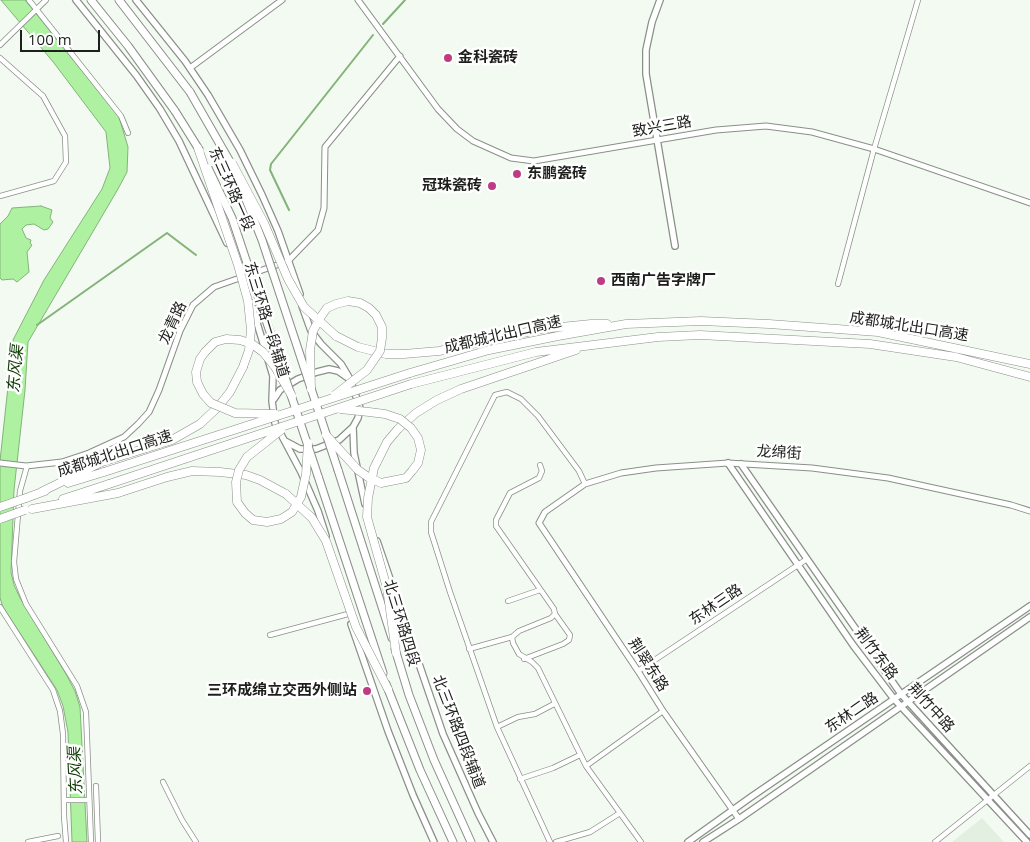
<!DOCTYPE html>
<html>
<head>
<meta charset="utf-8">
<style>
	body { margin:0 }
	#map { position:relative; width:1030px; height:842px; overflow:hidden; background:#f3faf1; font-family:"Open Sans",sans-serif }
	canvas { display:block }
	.scale { position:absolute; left:20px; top:30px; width:80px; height:22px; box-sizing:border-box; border:2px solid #1d1f1c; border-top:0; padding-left:6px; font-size:15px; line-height:18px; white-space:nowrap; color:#1d1f1c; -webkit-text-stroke:4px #fff; paint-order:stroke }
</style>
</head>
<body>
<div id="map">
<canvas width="1030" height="842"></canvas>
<div class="scale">100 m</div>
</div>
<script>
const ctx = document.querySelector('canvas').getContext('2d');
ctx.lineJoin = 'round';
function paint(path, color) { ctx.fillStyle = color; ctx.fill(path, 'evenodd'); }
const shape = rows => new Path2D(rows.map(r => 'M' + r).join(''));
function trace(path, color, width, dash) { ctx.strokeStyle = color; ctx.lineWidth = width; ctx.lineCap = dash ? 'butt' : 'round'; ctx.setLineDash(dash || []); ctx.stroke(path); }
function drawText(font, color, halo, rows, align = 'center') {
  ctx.font = font + ' "Open Sans","Noto Sans SC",sans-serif'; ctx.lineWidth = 5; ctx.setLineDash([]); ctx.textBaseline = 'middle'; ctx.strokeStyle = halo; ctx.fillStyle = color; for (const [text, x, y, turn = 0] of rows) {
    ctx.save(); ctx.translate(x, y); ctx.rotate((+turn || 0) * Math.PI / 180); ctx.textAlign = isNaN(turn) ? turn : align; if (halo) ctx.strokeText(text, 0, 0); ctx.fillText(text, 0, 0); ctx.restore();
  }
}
const built = shape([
	[982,818,1004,842,952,842]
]);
const water = shape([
	[1,0,25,0,119,117,128,147,127,172,118,189,28,342,25,390,14,490,11,572,14,585,20,598,66,674,75,691,80,707,87,842,72,842,68,732,63,706,57,690,3,607,0,598,0,461,13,340,44,280,102,189,110,168,106,132,54,63,1,0],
	[41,206,52,210,50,218,53,222,48,229,44,230,34,224,26,225,22,229,26,238,31,240,30,243,32,245,27,252,29,272,17,282,13,279,2,280,0,278,0,224,8,216,12,208,41,206]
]);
const stream = shape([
	[383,24,405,0],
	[289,210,270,170,271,164,373,35],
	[37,325,167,233,196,255]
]);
const minor = shape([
	[29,0,121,116,128,133],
	[0,45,46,0],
	[0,58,43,96,65,136,66,162,54,181,0,196],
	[838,284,874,149,918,0],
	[540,465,542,471,539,478,510,493,496,520,496,526,554,609,555,614,551,618,519,631,512,637,513,643,519,654,532,662,538,668,586,766],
	[27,466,20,491,14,562,16,579,26,604,77,686,86,712,91,842],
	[508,601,540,590],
	[0,607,53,690,60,711,63,734,64,816,66,842],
	[270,635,348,614],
	[469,649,512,637],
	[524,659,563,644,569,640,570,635,555,614],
	[638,671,807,559],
	[497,727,518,717,535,714,554,704],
	[520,779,553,768,580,755],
	[163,782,182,820,196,842],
	[96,786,98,842],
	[64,800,88,800],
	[28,842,58,836],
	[550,842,497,727,450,592,431,532,431,522,495,395,507,392,521,399,538,416,579,471,585,484],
	[556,842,590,832,620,813],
	[641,842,586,766,663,711],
	[935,842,1030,766]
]);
const tertiary = shape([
	[358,0,438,109,457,129,473,141,511,158,534,161,716,130,766,126,812,132,874,149,1030,203],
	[190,68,282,0],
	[0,463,26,466,62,462,89,453,124,437,138,424,149,412,159,390,180,331,193,305,214,287,288,261,318,230,324,208,325,147,400,56],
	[739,819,663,711,638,671,539,523,545,512,585,484,621,473,656,468,728,463,812,468,888,478,1011,505,1030,511]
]);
const secondary = shape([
	[76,0,136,75,160,109,179,141,227,243],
	[136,0,185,61,208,95,240,150,262,195,278,231,300,294],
	[660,0,652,22,646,50,646,74,675,246],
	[251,303,273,376,272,401,275,423,301,472,318,511,326,536],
	[302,306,311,331,321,344,341,364,350,379,360,408,358,418,353,427,354,453,365,504],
	[274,399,280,390,298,379,317,372,329,369,338,371,348,378],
	[285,441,300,449,316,449,339,440,353,427],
	[728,463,853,645,894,699,1027,842],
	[741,464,901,694,1030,835],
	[377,541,443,734,478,813,493,842],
	[351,624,388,731,413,795,434,842],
	[688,842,751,797,1030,606],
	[703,842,739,819,1030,617]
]);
const trunk = shape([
	[91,0,128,46,175,111],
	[119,0,190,92],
	[338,470,392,638],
	[318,476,383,673],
	[395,649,409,695,434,760,471,842],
	[386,684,420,770,453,842]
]);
const motorway = shape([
	[336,336,358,347,386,354,404,354,439,351,541,329,591,324,607,324],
	[410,373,489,350,558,336,626,324,701,321,769,324,878,332,1030,364],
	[411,384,536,352,658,337,700,335,870,344,956,357,1030,377],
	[377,462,387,442,398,429,416,413,437,400,461,389,576,350],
	[68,483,104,472],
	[41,492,102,462,172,440,200,424,218,407,230,392,243,367],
	[26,498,45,491],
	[63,499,109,484],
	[32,509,118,493,167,477,192,471,220,472,246,475,260,480,286,494]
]);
const trunkBridge = shape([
	[190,92,233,167],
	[175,111,200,151],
	[208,168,232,218,318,476],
	[239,182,262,240,338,470]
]);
const motorwayBridge = shape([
	[198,148,238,265,248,301,251,330,249,350,243,367],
	[232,163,264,223,288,279,304,307,336,336],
	[311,389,310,350,313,331,320,318,327,308,336,304,348,301,360,303,369,308,376,315,382,327,382,338,380,351,367,370,335,395],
	[275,414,235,413,211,403,203,394,197,382,196,372,200,359,205,352,215,342,226,339,240,340,252,344,263,352,275,367,292,396],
	[281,430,247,457,239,470,236,482,237,502,245,513,253,520,267,522,281,519,292,512,301,497,306,474,308,443],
	[326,435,358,470,368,477,381,483,406,478,412,471,418,463,421,450,418,438,411,428,400,419,385,414,369,412,340,409],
	[377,462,374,468,368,498,367,517,387,588,396,653],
	[104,472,410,373],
	[109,484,411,384],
	[286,494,312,518,326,541,356,627,388,689],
	[0,507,26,498],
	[0,519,25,510]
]);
const markers = [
	[448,58,5,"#bf3c84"],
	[517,174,5,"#bf3c84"],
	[492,186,5,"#bf3c84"],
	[601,281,5,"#bf3c84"],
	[367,691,5,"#bf3c84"]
];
const poiNames = [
	["金科瓷砖",458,58],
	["东鹏瓷砖",527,174],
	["冠珠瓷砖",482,186,"right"],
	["西南广告字牌厂",611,281],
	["三环成绵立交西外侧站",357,691,"right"]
];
const streetNames = [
	["致兴三路",662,127,-10],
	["东三环路一段",231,189,66],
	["东三环路一段辅道",266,320,73],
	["龙青路",173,323,-65],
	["成都城北出口高速",909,327,9],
	["成都城北出口高速",503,335,-13],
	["龙绵街",779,453,3],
	["成都城北出口高速",115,454,-18],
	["东林三路",716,605,-34],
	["北三环路四段",401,623,73],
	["荆竹东路",876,654,53],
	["荆翠东路",648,665,57],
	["荆竹中路",931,708,48],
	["东林二路",852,713,-34],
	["北三环路四段辅道",458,732,69]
];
const waterNames = [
	["东风渠",16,369,-85],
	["东风渠",76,771,-93]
];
paint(built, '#e3efe0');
paint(water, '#aef2a1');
trace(water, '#82b379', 1);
trace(stream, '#82b379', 2);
trace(minor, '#899088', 6);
trace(tertiary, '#899088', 7);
trace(secondary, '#899088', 8);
trace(trunk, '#899088', 9);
trace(motorway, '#899088', 9);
trace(minor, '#fff', 4.5);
trace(tertiary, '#fff', 5);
trace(secondary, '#fff', 5.5);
trace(trunk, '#fff', 7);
trace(motorway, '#fff', 8);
trace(trunkBridge, '#899088', 9, []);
trace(motorwayBridge, '#899088', 9, []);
trace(trunkBridge, '#fff', 7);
trace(motorwayBridge, '#fff', 8);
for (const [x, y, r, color] of markers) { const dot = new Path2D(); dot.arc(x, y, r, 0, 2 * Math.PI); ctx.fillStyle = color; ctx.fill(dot); trace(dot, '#fff', 2); }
drawText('bold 15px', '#1d1f1c', '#fff', poiNames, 'left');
drawText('15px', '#1d1f1c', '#fff', streetNames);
drawText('italic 16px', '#0e3a04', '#fff', waterNames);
</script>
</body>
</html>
